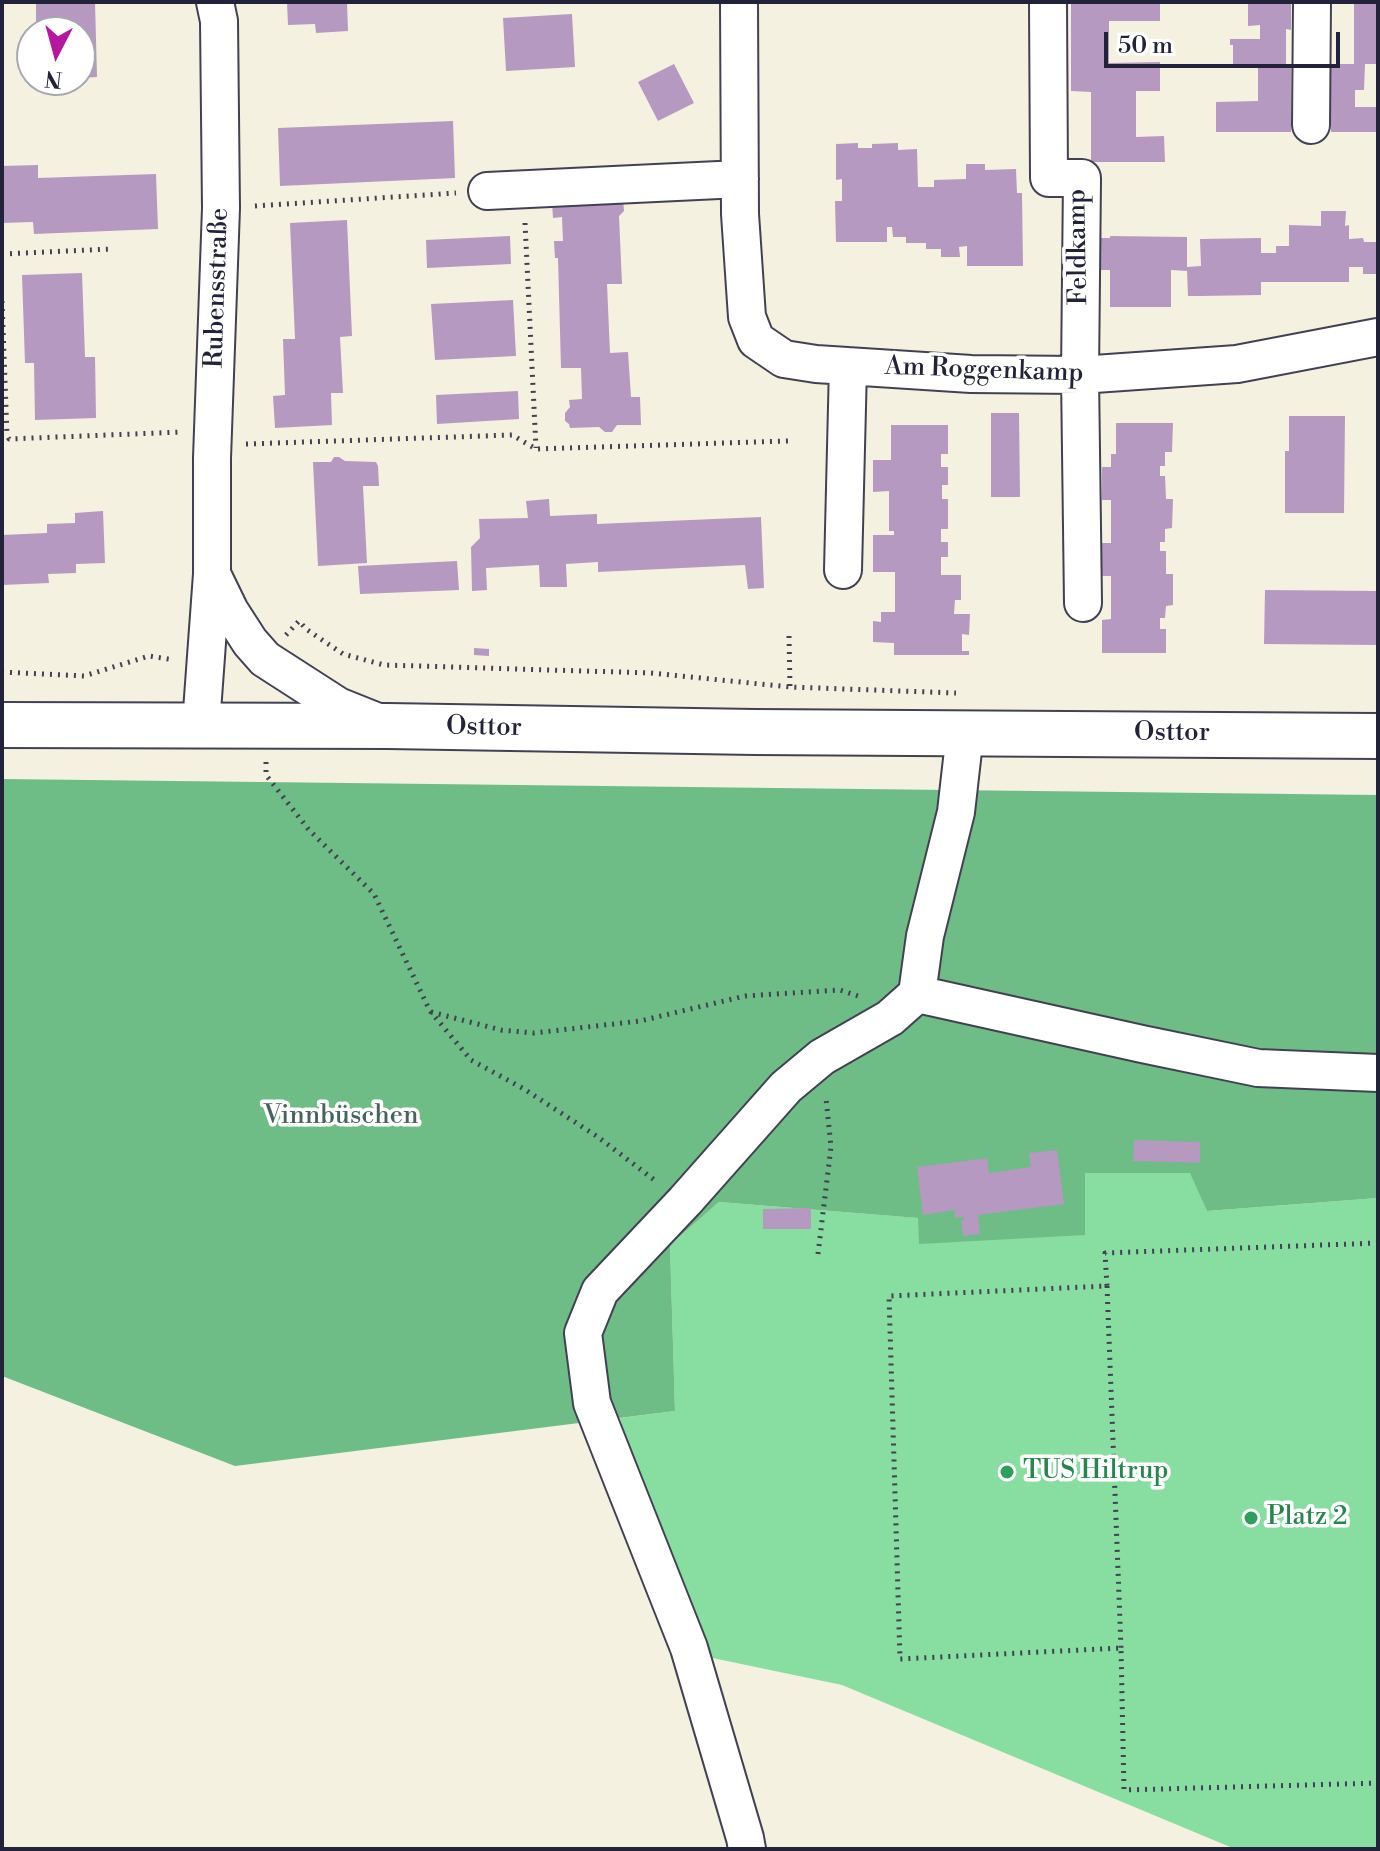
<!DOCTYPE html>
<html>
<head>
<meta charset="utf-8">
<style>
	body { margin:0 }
	#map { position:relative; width:1380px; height:1851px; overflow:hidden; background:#f4f1e1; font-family:"Libre Bodoni",serif }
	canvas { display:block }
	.frame { position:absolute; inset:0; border:4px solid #22223b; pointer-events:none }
	.north { position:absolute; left:16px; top:16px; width:80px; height:80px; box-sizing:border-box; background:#fff; border:2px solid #a7a7b1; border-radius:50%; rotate:186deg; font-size:22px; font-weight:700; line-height:32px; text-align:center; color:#22223b }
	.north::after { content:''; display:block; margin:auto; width:28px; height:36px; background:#b5179e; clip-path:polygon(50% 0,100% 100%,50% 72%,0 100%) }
	.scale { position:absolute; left:1104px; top:32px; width:236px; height:36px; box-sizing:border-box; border:4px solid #22223b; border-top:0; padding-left:10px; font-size:24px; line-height:28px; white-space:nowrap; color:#22223b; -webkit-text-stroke:6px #fff; paint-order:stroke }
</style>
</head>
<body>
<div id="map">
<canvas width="1380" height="1851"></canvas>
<div class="frame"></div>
<div class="north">N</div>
<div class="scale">50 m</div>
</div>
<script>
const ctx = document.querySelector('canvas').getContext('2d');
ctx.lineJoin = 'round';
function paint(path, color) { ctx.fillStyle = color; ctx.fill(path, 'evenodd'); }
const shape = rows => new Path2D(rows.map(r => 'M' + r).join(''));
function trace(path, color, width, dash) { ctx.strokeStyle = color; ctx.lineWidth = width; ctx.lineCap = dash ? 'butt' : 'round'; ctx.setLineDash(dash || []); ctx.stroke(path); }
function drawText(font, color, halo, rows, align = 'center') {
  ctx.font = font + ' "Libre Bodoni",serif'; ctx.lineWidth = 7; ctx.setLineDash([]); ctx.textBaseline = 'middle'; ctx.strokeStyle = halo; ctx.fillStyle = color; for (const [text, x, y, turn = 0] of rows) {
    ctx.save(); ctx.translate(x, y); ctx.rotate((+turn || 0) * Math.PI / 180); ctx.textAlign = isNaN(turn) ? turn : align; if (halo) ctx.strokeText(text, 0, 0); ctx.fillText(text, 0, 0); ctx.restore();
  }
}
const green = shape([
	[1084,1173,1191,1173,1207,1211,1378,1198,1378,1849,1235,1849,842,1685,703,1656,651,1526,620,1418,675,1411,670,1245,719,1202,919,1218,919,1244]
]);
const forest = shape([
	[2,779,1378,795,1378,1198,1207,1211,1190,1173,1085,1173,1085,1235,919,1244,918,1218,719,1202,670,1245,675,1411,235,1466,2,1376]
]);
const building = shape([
	[36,2,95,2,97,77,80,78,80,32,36,32],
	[287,2,347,2,348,31,316,33,315,24,288,25],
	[1071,2,1160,2,1160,21,1109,21,1109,63,1160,62,1160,91,1136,91,1136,137,1164,136,1165,162,1091,162,1091,92,1071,91],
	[1248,2,1291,2,1291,30,1286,29,1286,64,1291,64,1291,132,1216,132,1216,102,1258,101,1258,64,1233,64,1233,45,1230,45,1230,39,1260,39,1260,25,1248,26],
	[1354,2,1378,2,1378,64,1365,64,1364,90,1355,90,1355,107,1378,107,1378,132,1331,132,1331,64,1354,64],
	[572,14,575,67,506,71,503,18],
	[674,64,694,103,658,121,638,82],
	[453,121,455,178,280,186,278,128],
	[858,143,858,148,872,148,872,144,898,143,898,150,917,149,918,187,934,187,934,180,966,179,966,164,985,164,985,170,1016,169,1017,193,1022,193,1023,266,967,266,967,246,959,247,960,257,941,257,941,249,926,249,926,243,906,243,906,237,893,237,892,227,887,227,887,242,836,242,835,201,842,201,842,179,836,180,836,144],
	[38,165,38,178,156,174,158,229,34,234,33,222,2,223,2,166],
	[623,198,624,211,619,216,622,284,607,284,610,353,628,352,631,397,640,397,641,425,617,425,612,432,605,432,599,427,570,428,569,424,565,421,565,413,570,407,569,400,582,399,581,368,561,368,558,258,555,258,554,241,563,241,562,217,553,218,552,202],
	[1321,211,1346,211,1345,226,1349,225,1349,239,1363,238,1364,242,1378,242,1378,274,1363,274,1363,267,1349,267,1349,282,1261,282,1261,295,1201,296,1188,296,1187,271,1171,270,1171,307,1110,307,1110,270,1097,270,1097,238,1110,238,1110,236,1187,237,1187,267,1201,266,1200,239,1261,238,1261,253,1276,253,1276,246,1289,246,1289,225,1321,226],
	[347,220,352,336,340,337,343,393,331,393,332,425,275,428,273,396,285,395,283,339,295,339,290,223],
	[510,236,511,264,427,268,426,240],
	[82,273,85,357,95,357,96,418,35,420,34,363,25,363,22,275],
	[513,300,516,356,435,360,431,304],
	[518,391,519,419,437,424,436,395],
	[991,413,1019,413,1020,497,991,497],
	[1289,416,1345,416,1344,513,1285,513,1285,451,1289,451],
	[1116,423,1173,423,1172,452,1165,452,1165,466,1160,466,1160,476,1165,476,1166,499,1173,499,1172,528,1165,529,1165,542,1160,542,1160,551,1166,551,1166,574,1173,574,1173,605,1166,606,1165,618,1160,618,1160,629,1166,629,1166,653,1102,653,1102,620,1111,619,1111,576,1102,576,1102,543,1111,543,1111,500,1102,500,1102,467,1111,467,1111,454,1116,454],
	[891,425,948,425,948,454,941,454,941,467,948,467,948,485,942,485,942,499,948,499,948,529,941,529,941,542,948,542,948,557,941,557,941,575,961,575,961,600,955,600,954,614,970,614,969,635,962,634,962,651,969,651,969,655,894,655,894,643,873,642,873,621,881,622,881,612,895,612,895,572,873,572,873,535,894,535,894,531,889,531,889,491,873,492,873,460,891,460],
	[334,457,339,457,345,461,376,462,378,466,379,486,363,486,367,563,318,566,313,462,331,462],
	[549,499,550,516,597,514,597,524,761,517,764,588,748,589,745,565,598,572,598,562,566,564,567,587,540,587,539,565,486,568,487,590,472,591,471,547,480,538,479,519,528,518,526,501],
	[103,511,105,563,76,564,76,573,48,574,49,583,2,585,2,535,47,533,47,524,75,523,75,513],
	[457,561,459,590,360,594,358,566],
	[1265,590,1378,591,1378,645,1264,644],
	[474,648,489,649,489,656,474,655],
	[1134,1140,1200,1142,1200,1163,1133,1161],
	[1057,1150,1064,1204,978,1215,980,1234,963,1236,961,1220,964,1220,964,1217,955,1218,955,1210,923,1215,917,1167,987,1158,989,1173,1031,1167,1029,1153],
	[811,1208,811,1229,763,1229,763,1209]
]);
const path = shape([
	[255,206,456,193],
	[525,223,536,448],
	[2,254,111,249],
	[2,301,7,435],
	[2,435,7,435,9,439,182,432],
	[246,444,512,435,536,449,789,441],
	[286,635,299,621,306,629,343,654,384,665,651,673,790,687,956,693],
	[789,636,790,687],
	[2,672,84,676,149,656,174,660],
	[266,762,266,775,309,830,374,894,430,1011,471,1060,524,1089,598,1137,657,1182],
	[431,1012,501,1030,534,1033,640,1021,745,996,840,990,861,997],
	[1378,1243,1105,1253,1107,1286,889,1296,900,1659,1121,1648,1124,1790,1378,1783],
	[818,1254,831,1147,826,1098],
	[1107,1286,1121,1648]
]);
const minor = shape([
	[739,2,740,214,747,317,756,340,784,359,816,364,971,374,1080,375,1237,364,1378,337],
	[1048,2,1049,178,1082,178,1080,375,1083,603],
	[1311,125,1312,2],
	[487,191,740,179],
	[843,570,848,366],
	[212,574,230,611,250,642,265,659,338,706,378,722],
	[201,725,212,574,212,458,221,208,219,21,215,2],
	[917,994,1142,1044,1258,1068,1378,1073],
	[747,1849,745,1838,689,1648,592,1403,583,1333,600,1291,685,1201,786,1087,822,1057,890,1018,917,994,925,936,956,812,965,733]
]);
const major = shape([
	[2,725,388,726,755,732,1378,736]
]);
const markers = [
	[1007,1472,8,"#2e9e5b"],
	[1251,1518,8,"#2e9e5b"]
];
const streetNames = [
	["Feldkamp",1079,247,-91],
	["Rubensstraße",218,288,-88],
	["Am Roggenkamp",984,371,2],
	["Osttor",484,728,1],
	["Osttor",1172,734]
];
const parkNames = [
	["Vinnbüschen",341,1117]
];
const leisureNames = [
	["TUS Hiltrup",1023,1472],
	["Platz 2",1267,1518]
];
paint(green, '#88dda0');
paint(forest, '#6ebc86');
paint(building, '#b599c0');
trace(minor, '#424154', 40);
trace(major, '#424154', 48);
trace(path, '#424154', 5, [2, 6]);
trace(minor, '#fff', 36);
trace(major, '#fff', 44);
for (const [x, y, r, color] of markers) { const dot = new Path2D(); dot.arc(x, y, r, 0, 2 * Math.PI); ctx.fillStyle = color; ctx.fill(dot); trace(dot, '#fff', 3); }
drawText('26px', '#22223b', '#fff', streetNames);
drawText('26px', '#46635e', '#fff', parkNames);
drawText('26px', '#27864d', '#fff', leisureNames, 'left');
</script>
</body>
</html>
